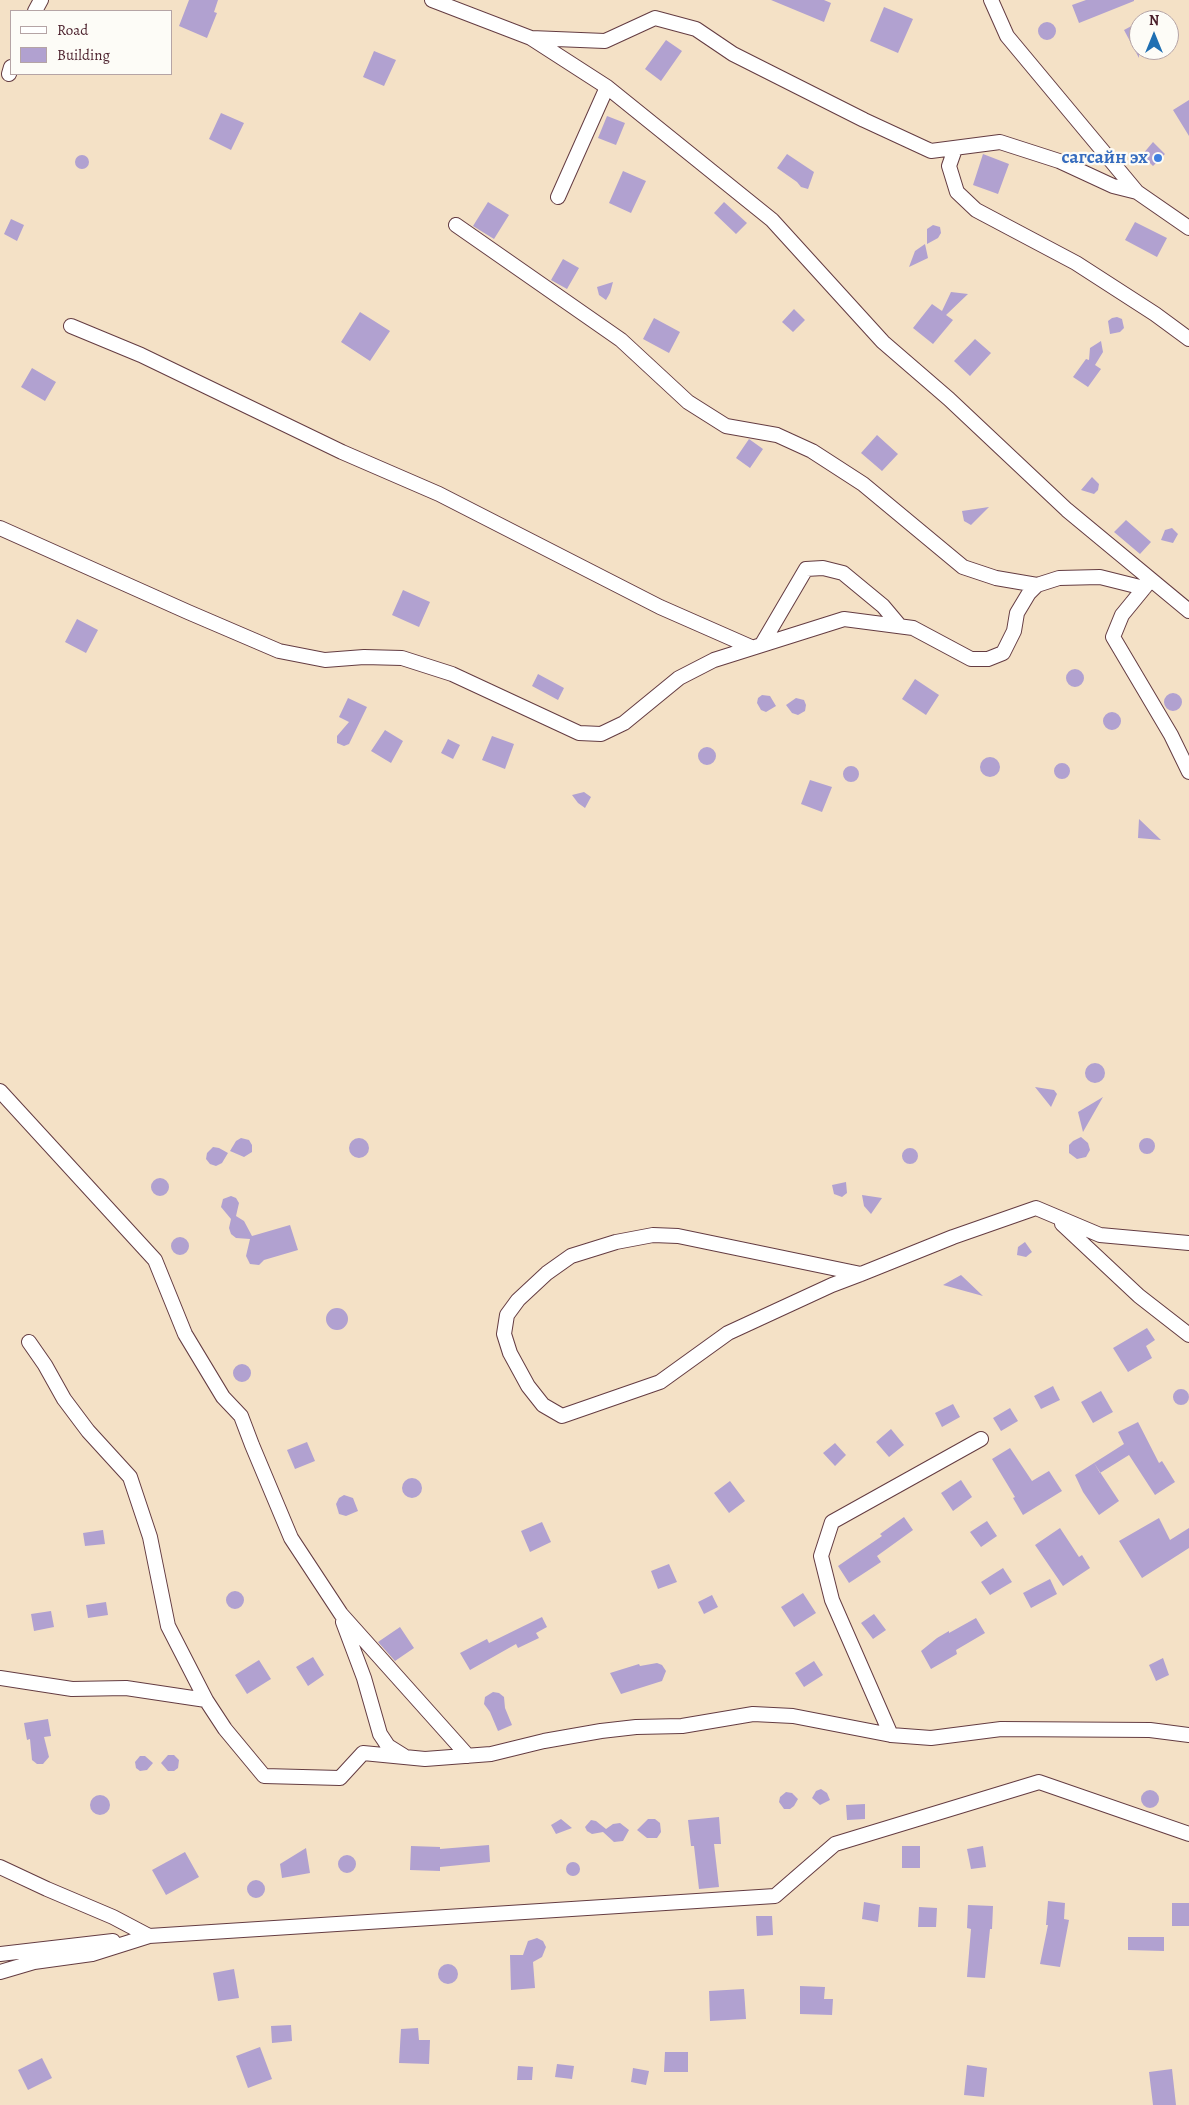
<!DOCTYPE html>
<meta charset="utf-8">
<style>
body{margin:0}
#map{position:relative;width:1189px;height:2105px;overflow:hidden;background:#f4e1c6;font-family:Alegreya,serif}
canvas{display:block}
.legend{position:absolute;left:10px;top:10px;width:162px;height:65px;box-sizing:border-box;background:#fdfcf7;border:1px solid #b5a4a5;margin:0;padding:6px 9px;list-style:none;font-size:15px;color:#4a1f2b}
.legend li{display:flex;align-items:center;gap:10px;height:25px}
.legend b{width:25px;border:1px solid #b5a4a5}
.north{position:absolute;left:1129px;top:10px;width:50px;height:50px;box-sizing:border-box;background:#fdfcf7;border:1px solid #b5a4a5;border-radius:50%;rotate:0deg;font-size:14px;font-weight:700;line-height:20px;text-align:center;color:#4a1f2b}
.north::after{content:'';display:block;margin:auto;width:18px;height:22px;background:#1f6fb2;clip-path:polygon(50% 0,100% 100%,50% 72%,0 100%)}
</style>
<div id="map">
<canvas width="1189" height="2105"></canvas>
<ul class="legend">
<li><b style="height:6px;background:#fff"></b>Road</li>
<li><b style="height:14px;background:#b1a1d0"></b>Building</li>
</ul>
<div class="north">N</div>
</div>
<script>
const ctx = document.querySelector('canvas').getContext('2d');
ctx.lineJoin = 'round';
function paint(path, color) {
  ctx.fillStyle = color;
  ctx.fill(path, 'evenodd');
}
function toPath(rows) {
  const path = new Path2D();
  for (const r of rows) {
    if (r.length === 3) {
      path.moveTo(r[0] + r[2], r[1]);
      path.arc(r[0], r[1], r[2], 0, 2 * Math.PI);
      continue;
    }
    path.moveTo(r[0], r[1]);
    for (let i = 2; i < r.length; i += 2) path.lineTo(r[i], r[i + 1]);
  }
  return path;
}
function trace(path, color, width, dash) {
  ctx.strokeStyle = color;
  ctx.lineWidth = width;
  ctx.lineCap = dash ? 'butt' : 'round';
  ctx.setLineDash(dash || []);
  ctx.stroke(path);
}
function write(font, color, halo, rows, align = 'center') {
  ctx.font = font + ' Alegreya,serif';
  ctx.lineWidth = 4.5;
  ctx.setLineDash([]);
  ctx.textBaseline = 'middle';
  ctx.strokeStyle = halo;
  ctx.fillStyle = color;
  for (const [text, x, y, turn = 0] of rows) {
    ctx.save();
    ctx.translate(x, y);
    ctx.rotate((+turn || 0) * Math.PI / 180);
    ctx.textAlign = isNaN(turn) ? turn : align;
    if (halo) ctx.strokeText(text, 0, 0);
    ctx.fillText(text, 0, 0);
    ctx.restore();
  }
}
const building = toPath([
 [189,0,218,0,214,12,217,13,207,38,179,26],
 [771,0,824,0,831,3,824,22],
 [1086,0,1134,0,1134,1,1079,23,1072,5],
 [884,7,913,19,898,53,870,41],
 [1139,22,1139,58,1124,30],
 [1047,31,9],
 [666,40,682,51,661,81,645,69],
 [374,51,396,60,384,86,363,77],
 [1189,100,1189,136,1173,110],
 [221,113,244,123,231,150,209,139],
 [607,116,625,123,616,145,598,138],
 [1153,142,1165,154,1153,166,1142,155],
 [787,154,814,172,808,189,801,187,797,182,777,168],
 [983,154,1009,164,998,194,973,185],
 [82,162,7],
 [623,171,646,181,631,213,609,203],
 [488,202,509,215,494,239,473,226],
 [724,202,747,223,736,234,714,213],
 [11,219,24,225,17,241,4,234],
 [1135,222,1167,238,1157,257,1125,240],
 [933,225,940,227,941,233,938,238,927,244,927,229],
 [925,244,928,258,909,267,915,251],
 [563,259,579,268,567,289,551,280],
 [613,282,610,293,606,300,599,295,597,287],
 [951,292,968,294,946,315,953,320,933,344,913,328,932,304,942,311],
 [794,309,805,320,793,332,782,322],
 [360,312,390,331,370,361,341,342],
 [1117,317,1122,319,1124,328,1120,332,1110,334,1108,321,1112,318],
 [654,318,680,332,669,353,643,339],
 [975,339,991,353,970,376,954,361],
 [1101,341,1103,352,1095,365,1101,369,1088,387,1073,377,1086,359,1089,360,1090,348],
 [32,368,56,382,45,401,21,387],
 [877,435,898,454,882,471,861,453],
 [749,439,763,449,750,468,736,458],
 [1092,477,1099,484,1098,490,1094,494,1081,490],
 [989,507,971,525,964,521,962,511],
 [1126,520,1151,542,1140,554,1114,532],
 [1172,528,1178,534,1173,543,1161,540,1165,530],
 [403,590,430,602,419,627,392,615],
 [77,619,98,630,86,653,65,642],
 [1075,678,9],
 [538,674,564,688,558,700,532,686],
 [915,679,939,695,926,715,902,699],
 [1173,702,9],
 [762,695,770,696,776,706,766,712,761,710,757,703,758,698],
 [348,698,367,707,349,744,344,746,337,743,337,736,349,722,339,717],
 [796,698,804,700,806,705,805,711,798,715,792,713,786,705],
 [1112,721,9],
 [385,730,403,741,391,763,371,751],
 [492,736,514,744,505,769,482,760],
 [448,739,460,745,453,759,441,753],
 [707,756,9],
 [990,767,10],
 [1062,771,8],
 [851,774,8],
 [810,780,832,787,822,812,801,804],
 [584,792,591,797,585,808,578,803,572,795],
 [1139,819,1161,840,1138,838],
 [1095,1073,10],
 [1035,1087,1054,1090,1057,1094,1051,1107],
 [1103,1097,1083,1132,1078,1112],
 [1081,1137,1088,1143,1090,1150,1086,1157,1077,1159,1069,1153,1069,1145,1073,1141],
 [359,1148,10],
 [1147,1146,8],
 [241,1138,249,1140,252,1145,252,1152,244,1157,230,1151,236,1141],
 [213,1147,219,1148,228,1153,222,1163,216,1166,210,1164,206,1159,207,1153],
 [910,1156,8],
 [160,1187,9],
 [846,1182,847,1193,842,1197,834,1194,832,1185],
 [862,1195,882,1198,871,1214,864,1206],
 [231,1196,236,1198,239,1203,236,1216,244,1221,252,1236,290,1225,298,1250,264,1260,259,1265,250,1264,246,1256,250,1239,236,1238,231,1234,229,1228,231,1219,221,1207,223,1199],
 [180,1246,9],
 [1025,1242,1032,1252,1026,1257,1017,1255,1018,1247],
 [961,1275,983,1296,943,1285],
 [337,1319,11],
 [1147,1328,1155,1340,1146,1346,1152,1358,1128,1372,1113,1348],
 [242,1373,9],
 [1053,1386,1060,1400,1041,1409,1034,1396],
 [1181,1397,8],
 [1101,1391,1113,1412,1093,1423,1081,1402],
 [953,1404,960,1417,942,1427,935,1413],
 [1010,1408,1018,1421,1001,1431,993,1418],
 [1138,1422,1159,1463,1162,1461,1175,1482,1155,1495,1129,1455,1100,1473,1094,1463,1124,1444,1118,1432],
 [891,1429,904,1445,889,1457,876,1442],
 [307,1442,315,1461,295,1469,287,1450],
 [835,1443,846,1455,835,1466,823,1453],
 [1010,1448,1032,1481,1049,1471,1062,1491,1023,1515,1013,1498,1015,1497,992,1459],
 [1094,1463,1119,1501,1099,1515,1083,1492,1075,1475],
 [412,1488,10],
 [961,1480,972,1497,953,1511,941,1493],
 [730,1481,745,1501,729,1513,714,1493],
 [344,1495,353,1498,358,1511,346,1516,339,1514,336,1504,339,1498],
 [904,1517,913,1530,877,1556,881,1562,849,1583,838,1566,882,1536,880,1534],
 [1159,1518,1170,1540,1189,1528,1189,1548,1142,1578,1119,1541],
 [987,1521,997,1536,981,1547,970,1532],
 [542,1522,551,1542,530,1552,521,1531],
 [1060,1528,1079,1557,1082,1555,1090,1568,1063,1586,1035,1545],
 [103,1530,105,1544,85,1546,83,1533],
 [669,1564,677,1582,658,1589,651,1571],
 [1003,1568,1012,1582,990,1595,981,1582],
 [1050,1579,1057,1594,1031,1608,1023,1593],
 [235,1600,9],
 [803,1593,816,1613,794,1627,781,1607],
 [712,1595,718,1607,704,1614,698,1602],
 [106,1602,108,1615,88,1618,86,1605],
 [51,1611,54,1627,34,1631,31,1614],
 [874,1614,886,1630,873,1639,861,1623],
 [542,1617,547,1627,536,1633,539,1638,518,1648,516,1644,470,1670,460,1653,487,1639,489,1643],
 [976,1618,985,1633,956,1650,957,1654,931,1669,921,1651,937,1638,949,1631,949,1633],
 [400,1627,414,1648,395,1661,378,1642],
 [313,1657,324,1675,308,1686,296,1667],
 [1163,1658,1169,1675,1156,1681,1149,1665],
 [259,1660,271,1679,247,1694,235,1675],
 [814,1661,823,1675,804,1687,795,1673],
 [657,1663,662,1665,666,1671,662,1681,621,1694,610,1673,639,1664,640,1666],
 [493,1692,499,1693,504,1697,505,1708,512,1725,498,1731,490,1712,484,1704,485,1697],
 [48,1719,51,1736,44,1737,49,1757,43,1764,37,1764,32,1760,30,1739,27,1740,24,1723],
 [168,1755,174,1755,179,1760,178,1768,174,1771,168,1771,161,1763],
 [140,1756,145,1756,153,1763,147,1770,140,1771,136,1768,135,1762],
 [821,1789,827,1793,830,1800,820,1805,812,1798,816,1791],
 [1150,1799,9],
 [786,1792,792,1793,798,1799,794,1806,790,1809,784,1809,779,1802,780,1797],
 [100,1805,10],
 [865,1804,865,1819,847,1820,846,1805],
 [719,1817,721,1844,714,1844,719,1887,699,1889,694,1846,691,1846,688,1820],
 [561,1819,572,1828,556,1834,551,1825],
 [648,1819,655,1819,660,1823,661,1832,657,1838,647,1838,637,1830],
 [591,1820,596,1821,606,1829,613,1824,620,1823,629,1830,623,1841,614,1842,603,1832,592,1834,587,1831,585,1827],
 [489,1845,490,1862,440,1867,440,1871,410,1870,411,1846,440,1847,440,1849],
 [902,1846,920,1846,920,1868,902,1868],
 [983,1846,986,1867,971,1869,967,1849],
 [306,1848,310,1873,282,1878,280,1864],
 [185,1852,199,1877,166,1895,152,1870],
 [347,1864,9],
 [573,1869,7],
 [256,1889,9],
 [1048,1901,1065,1903,1064,1919,1069,1920,1060,1967,1040,1964,1048,1925,1046,1925],
 [864,1902,880,1905,878,1922,862,1919],
 [1172,1903,1189,1903,1189,1926,1172,1926],
 [968,1905,993,1906,992,1929,990,1929,985,1978,967,1977,971,1929,967,1928],
 [919,1907,937,1908,936,1927,918,1927],
 [756,1916,772,1916,773,1935,757,1936],
 [1128,1937,1164,1937,1164,1951,1128,1950],
 [537,1938,543,1941,546,1947,542,1957,533,1962,535,1988,511,1990,510,1955,523,1955,528,1941],
 [448,1974,10],
 [234,1969,239,1998,218,2001,213,1973],
 [800,1986,825,1987,824,1999,833,1999,832,2015,800,2014],
 [744,1989,746,2019,710,2021,709,1991],
 [291,2025,292,2041,272,2043,271,2026],
 [418,2028,419,2040,430,2040,429,2064,399,2063,401,2029],
 [260,2047,272,2079,248,2088,236,2056],
 [665,2052,688,2052,688,2072,664,2072],
 [42,2058,52,2078,28,2090,18,2070],
 [557,2064,574,2066,572,2079,555,2077],
 [967,2065,987,2068,984,2097,964,2095],
 [518,2066,533,2067,532,2080,517,2080],
 [633,2068,649,2071,646,2085,631,2082],
 [1172,2069,1176,2105,1153,2105,1149,2072]
]);
const street = toPath([
 [432,0,531,38,605,41,655,18,696,29,733,54,864,120,931,151,1000,142,1059,161,1113,186,1137,192,1189,228],
 [991,0,1007,36,1137,192],
 [35,11,41,0],
 [531,38,607,87,772,220,883,342,949,399,1067,510,1189,611],
 [9,74,11,67],
 [955,149,949,166,957,192,976,210,1076,263,1155,314,1189,339],
 [558,197,607,87],
 [456,225,621,340,688,402,726,426,777,435,812,451,863,484,963,567,996,578,1037,585],
 [71,326,141,355,342,452,439,494,660,607,751,647],
 [0,528,188,612,279,651,325,660,364,657,402,658,452,674,579,733,601,734,624,723,679,678,714,660,844,619,913,628,971,659,988,659,1003,653,1014,631,1017,613,1029,593,1037,585,1059,578,1100,577,1144,588],
 [1149,582,1122,615,1113,637,1171,735,1189,772],
 [762,644,806,569,823,568,843,573,883,606,899,625],
 [0,1091,155,1260,185,1334,223,1397,241,1416,252,1445,291,1538,341,1614,468,1756],
 [1062,1224,1139,1296,1189,1335],
 [861,1274,678,1236,653,1235,616,1242,571,1256,547,1273,518,1300,507,1315,504,1334,510,1353,528,1386,543,1405,562,1416,660,1382,728,1333,832,1285,861,1274,953,1237,1036,1208,1100,1235,1189,1243],
 [29,1342,45,1365,64,1399,88,1431,130,1477,150,1537,168,1626,206,1700],
 [343,1622,364,1678,380,1734,388,1746,404,1756],
 [0,1678,72,1689,126,1688,206,1700,225,1729,264,1776,340,1778,363,1753,425,1759,491,1754,544,1741,601,1731,636,1727,682,1726,753,1714,793,1716,891,1735,931,1738,1001,1729,1150,1730,1189,1735],
 [891,1735,832,1600,821,1556,832,1522,981,1439],
 [0,1867,47,1889,113,1917,149,1936],
 [0,1954,113,1941],
 [0,1972,34,1962,92,1954,149,1936,775,1896,835,1844,1039,1782,1189,1834]
]);
const markers = [
 [1158,158,5,"#3f7fe0"]
];
const shopNames = [
 ["сагсайн эх",1148,158]
];
paint(building, '#b1a1d0');
trace(street, '#643c42', 16);
trace(street, '#fff', 14);
for (const [x, y, r, color] of markers) {
  const dot = new Path2D();
  dot.arc(x, y, r, 0, 2 * Math.PI);
  ctx.fillStyle = color;
  ctx.fill(dot);
  trace(dot, '#fdfcf7', 2);
}
write('bold 19px', '#366cbe', '#fdfcf7', shopNames, 'right');
</script>
